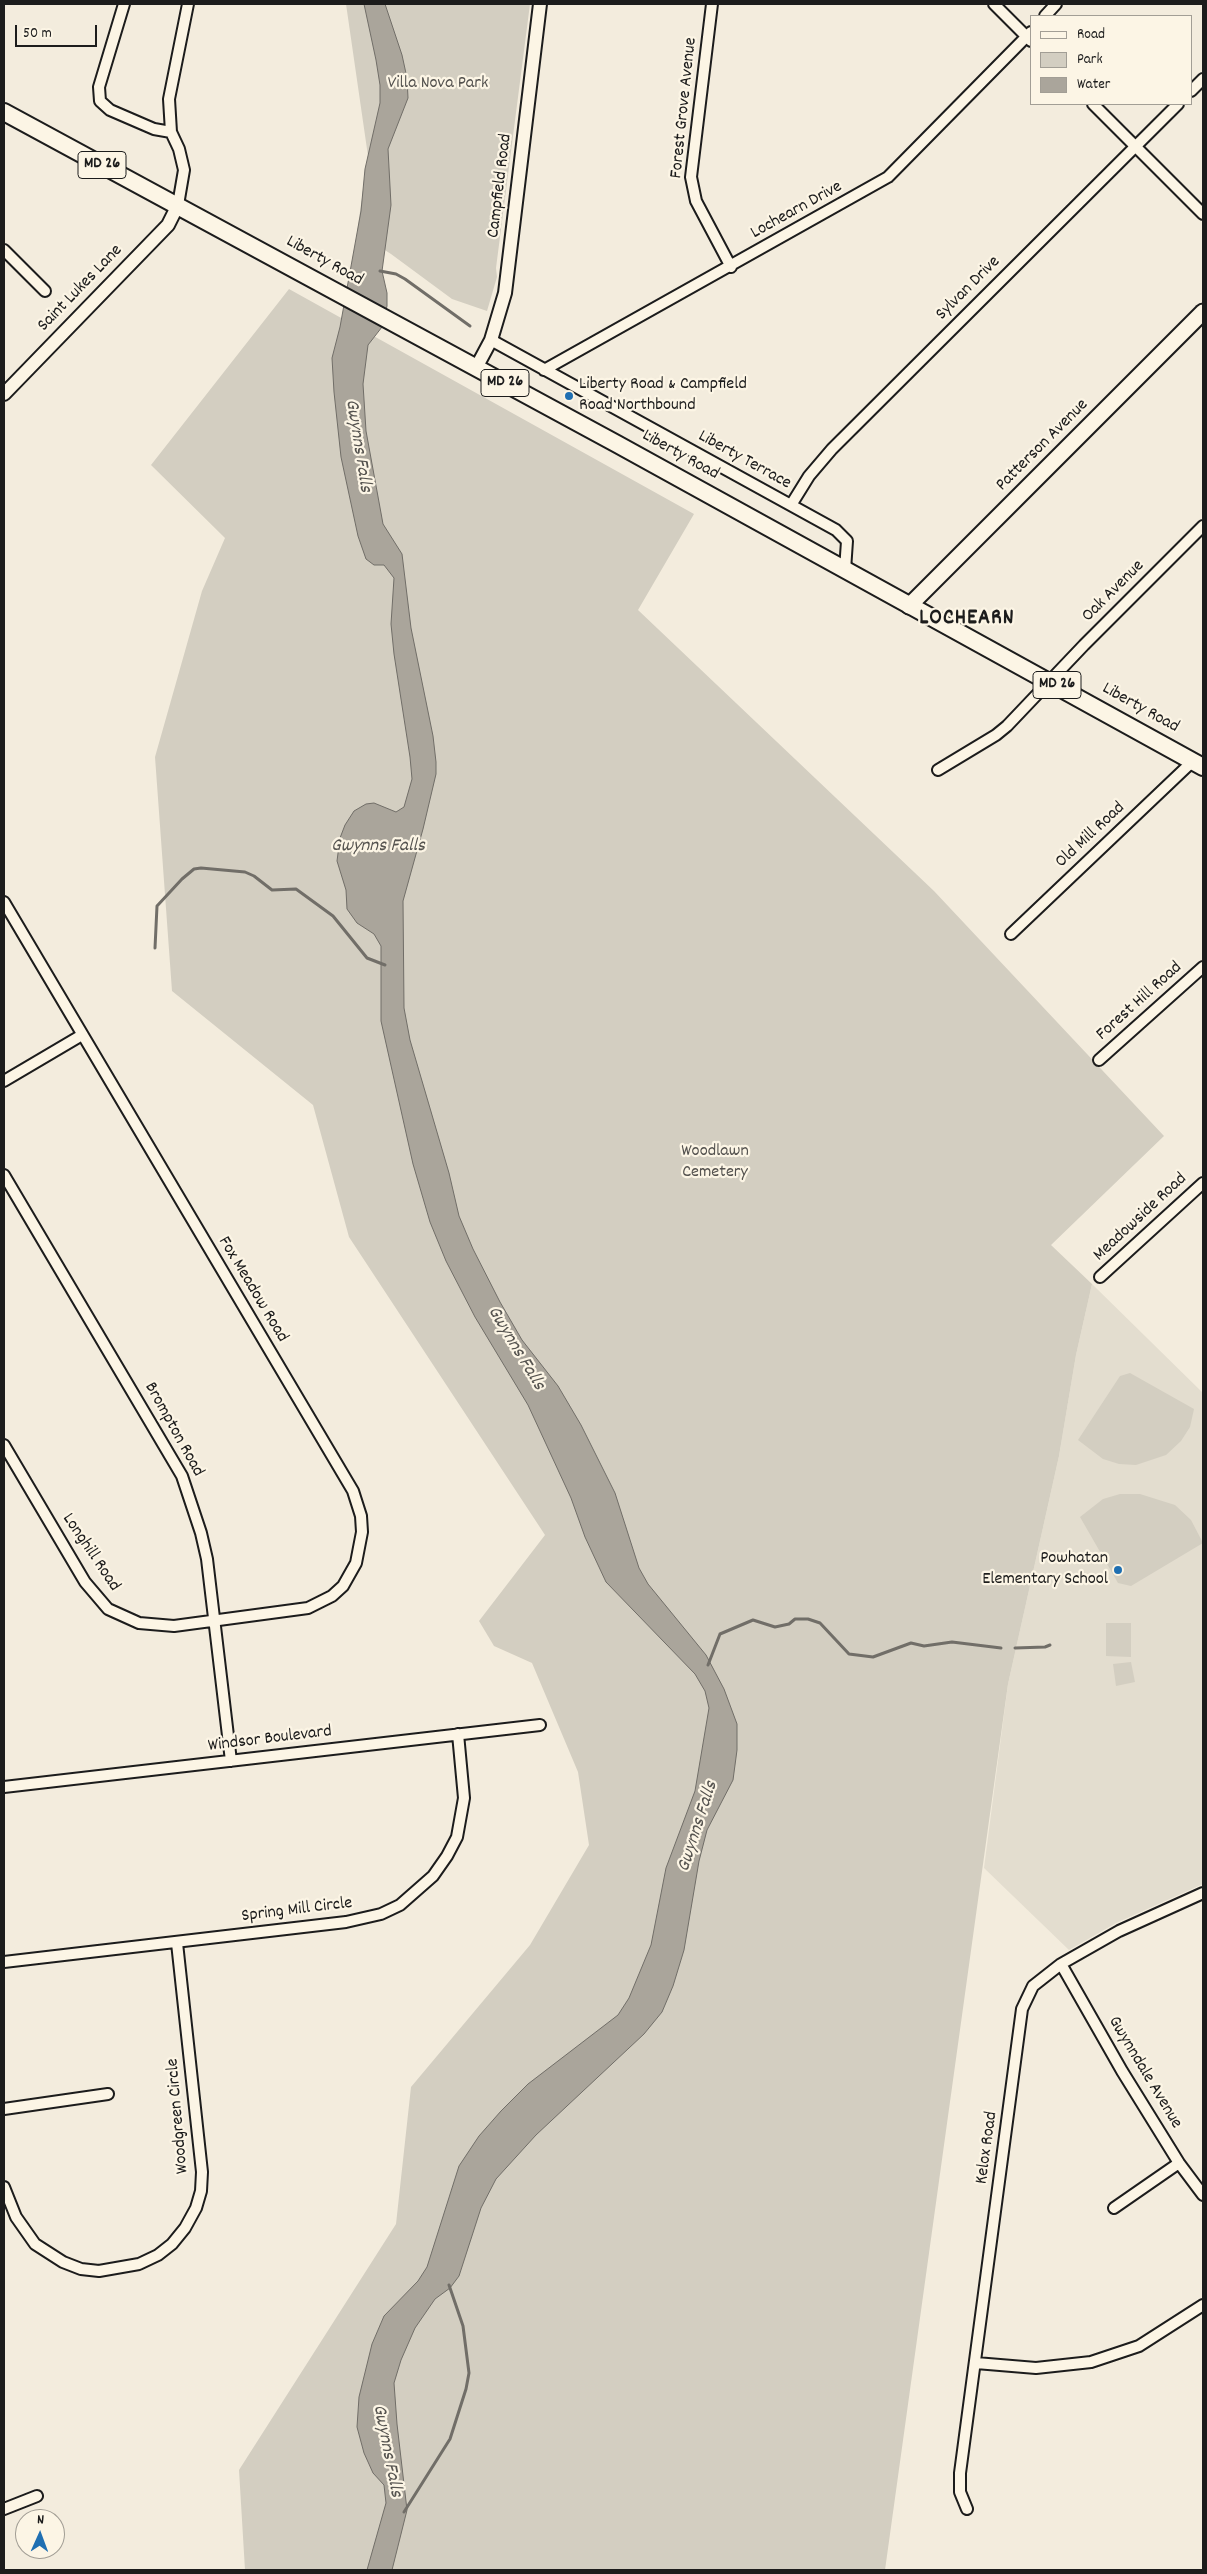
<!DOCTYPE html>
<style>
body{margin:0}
#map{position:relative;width:1207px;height:2574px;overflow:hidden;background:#f3ecdd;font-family:Dekko,sans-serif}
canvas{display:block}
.frame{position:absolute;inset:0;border:5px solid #1c1c1c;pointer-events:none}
.legend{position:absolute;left:1030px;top:15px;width:162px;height:90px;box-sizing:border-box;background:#fcf5e5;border:1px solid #a29e95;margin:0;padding:6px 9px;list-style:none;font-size:15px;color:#1c1c1c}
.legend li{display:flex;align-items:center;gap:10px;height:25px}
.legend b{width:25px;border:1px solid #a29e95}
.north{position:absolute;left:15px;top:2509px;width:50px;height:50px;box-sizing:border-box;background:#fcf5e5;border:1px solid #a29e95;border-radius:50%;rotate:2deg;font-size:14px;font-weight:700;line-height:20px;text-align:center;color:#1c1c1c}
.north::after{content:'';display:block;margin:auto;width:18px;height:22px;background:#1f6fb2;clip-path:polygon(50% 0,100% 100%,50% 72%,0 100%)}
.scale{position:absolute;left:15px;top:25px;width:82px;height:22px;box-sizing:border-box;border:2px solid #1c1c1c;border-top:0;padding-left:6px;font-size:15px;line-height:18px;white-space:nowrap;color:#1c1c1c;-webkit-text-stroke:4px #fcf5e5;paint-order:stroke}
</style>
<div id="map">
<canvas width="1207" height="2574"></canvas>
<div class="frame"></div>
<ul class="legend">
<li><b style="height:6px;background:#fcf5e5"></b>Road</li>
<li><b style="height:14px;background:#d3cec1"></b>Park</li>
<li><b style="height:14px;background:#aaa59b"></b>Water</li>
</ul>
<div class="north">N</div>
<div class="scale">50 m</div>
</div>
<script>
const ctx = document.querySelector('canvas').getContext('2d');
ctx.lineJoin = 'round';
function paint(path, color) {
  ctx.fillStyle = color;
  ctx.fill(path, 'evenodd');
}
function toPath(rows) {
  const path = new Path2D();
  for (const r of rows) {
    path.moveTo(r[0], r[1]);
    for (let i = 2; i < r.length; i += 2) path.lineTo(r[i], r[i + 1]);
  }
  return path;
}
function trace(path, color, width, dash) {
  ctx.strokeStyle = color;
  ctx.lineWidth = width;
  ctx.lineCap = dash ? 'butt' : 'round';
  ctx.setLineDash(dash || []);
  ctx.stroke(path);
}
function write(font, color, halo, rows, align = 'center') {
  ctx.font = font + ' Dekko,sans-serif';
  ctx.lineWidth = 4.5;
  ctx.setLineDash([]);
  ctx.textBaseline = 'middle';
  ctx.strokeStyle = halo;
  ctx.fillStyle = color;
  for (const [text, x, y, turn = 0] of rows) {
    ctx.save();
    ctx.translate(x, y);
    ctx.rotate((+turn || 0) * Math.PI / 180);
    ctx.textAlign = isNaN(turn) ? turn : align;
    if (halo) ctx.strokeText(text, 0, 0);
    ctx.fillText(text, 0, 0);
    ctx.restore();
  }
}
const built = toPath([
 [1092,1284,1203,1393,1203,1884,1116,1923,1069,1950,984,1868,1008,1684,1059,1456,1076,1355]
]);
const green = toPath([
 [346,4,530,4,496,268,497,277,487,311,452,299,391,254,357,232,368,156],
 [289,289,694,514,638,610,934,891,1164,1136,1051,1245,1092,1284,1076,1355,1059,1456,1008,1684,885,2570,245,2570,239,2470,396,2224,411,2087,530,1945,589,1845,578,1772,532,1663,494,1646,479,1621,545,1535,349,1237,313,1105,172,991,155,757,202,591,225,538,151,465],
 [1130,1373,1194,1409,1190,1427,1181,1441,1166,1455,1136,1465,1119,1464,1103,1459,1078,1440,1120,1376],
 [1120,1494,1140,1494,1175,1505,1191,1520,1203,1543,1131,1586,1118,1583,1080,1517,1103,1499],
 [1106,1623,1131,1623,1131,1657,1106,1656],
 [1131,1662,1135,1682,1116,1686,1113,1664]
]);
const water = toPath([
 [364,4,385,4,402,55,407,78,408,98,388,149,391,205,382,271,387,293,387,306,382,327,368,345,363,384,366,431,383,524,402,554,411,628,433,736,436,762,436,774,423,829,403,901,404,1008,410,1040,449,1173,459,1216,473,1249,500,1302,522,1340,558,1386,581,1425,615,1493,639,1568,648,1584,706,1655,724,1689,737,1724,737,1750,733,1780,707,1830,699,1861,684,1950,673,1986,662,2012,644,2034,536,2135,496,2179,481,2208,459,2276,450,2288,435,2299,415,2328,401,2360,394,2383,397,2424,407,2510,392,2570,367,2570,386,2503,384,2485,373,2473,364,2453,357,2427,359,2397,372,2344,384,2316,418,2281,427,2267,459,2166,479,2136,501,2111,528,2084,618,2015,629,1998,651,1945,666,1868,695,1791,709,1708,705,1691,695,1674,606,1582,585,1537,571,1498,528,1405,475,1317,446,1261,430,1222,413,1164,381,1021,381,946,374,934,357,923,347,909,346,890,337,861,340,838,345,825,354,811,366,804,374,803,396,812,404,807,412,779,410,757,394,654,391,624,394,578,384,565,374,565,366,559,358,536,341,457,334,392,332,358,340,327,361,211,365,169,380,103,380,85,376,60,364,4]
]);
const stream = toPath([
 [380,271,396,274,405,279,470,326],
 [155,948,157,906,182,879,194,869,201,868,245,872,254,876,272,890,296,889,333,916,367,958,385,965],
 [1015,1648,1045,1647,1050,1645],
 [708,1665,720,1634,753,1620,775,1627,789,1624,795,1619,808,1619,820,1623,849,1654,873,1657,911,1643,924,1646,952,1642,1001,1648],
 [404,2512,450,2439,466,2389,469,2373,463,2326,449,2285]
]);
const minor = toPath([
 [124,4,99,87,100,101,110,110,154,129,171,132],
 [712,4,691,177,696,201,731,267],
 [994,4,1031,41],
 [1045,16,1056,4],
 [1191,91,1203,79],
 [1093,104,1203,214],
 [178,205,184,170,179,149,171,132,169,99,188,4],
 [4,250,45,291],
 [491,340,836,530,847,541,845,570],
 [544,370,888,177,1031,32],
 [791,505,809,476,832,449,1178,104],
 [938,770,996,735,1007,726,1084,645,1203,526],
 [4,902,353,1491,361,1516,362,1532,356,1563,343,1586,332,1596,308,1608,174,1626,139,1623,108,1609,85,1582,4,1445],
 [1011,934,1193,761],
 [1099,1060,1203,967],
 [4,1081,82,1035],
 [4,1175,182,1476,201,1533,207,1559,231,1761],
 [1100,1277,1203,1183],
 [4,1787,540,1725],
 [4,1962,346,1922,381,1914,400,1905,433,1876,447,1856,457,1837,464,1798,458,1734],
 [1061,1964,1122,2071,1179,2163,1203,2195],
 [4,2109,108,2094],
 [4,2187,16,2217,35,2244,63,2262,81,2269,99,2271,139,2264,158,2255,172,2244,185,2228,196,2208,201,2191,202,2172,177,1943],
 [1114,2208,1179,2163],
 [976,2363,1036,2368,1091,2362,1139,2346,1203,2305],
 [4,2509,37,2496],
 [967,2509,960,2492,960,2473,1022,2009,1033,1986,1061,1964,1119,1931,1203,1893]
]);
const tertiary = toPath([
 [476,368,491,340,505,293,540,4],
 [4,394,168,225,178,205]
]);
const secondary = toPath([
 [909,606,1203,312]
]);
const primary = toPath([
 [4,112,617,444,1203,767]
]);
const markers = [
 [569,396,5,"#1f6fb2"],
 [1118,1570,5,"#1f6fb2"]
];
const shields = [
 [102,165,48],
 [505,383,48],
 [1057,685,48]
];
const shieldNames = [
 ["MD 26",102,165],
 ["MD 26",505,383],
 ["MD 26",1057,685]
];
const parkNames = [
 ["Villa Nova Park",438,85],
 ["Woodlawn",715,1153],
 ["Cemetery",715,1174]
];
const streetNames = [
 ["Forest Grove Avenue",685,108,-84],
 ["Campfield Road",501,186,-83],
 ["Lochearn Drive",797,211,-29],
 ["Liberty Road",324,262,29],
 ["Saint Lukes Lane",81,289,-46],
 ["Sylvan Drive",969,289,-45],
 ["Patterson Avenue",1043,446,-45],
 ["Liberty Road",680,456,29],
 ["Liberty Terrace",744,461,29],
 ["Oak Avenue",1114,592,-45],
 ["Liberty Road",1140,709,29],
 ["Old Mill Road",1091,836,-43],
 ["Forest Hill Road",1140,1002,-42],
 ["Meadowside Road",1141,1218,-43],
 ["Fox Meadow Road",252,1290,59],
 ["Brompton Road",173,1430,61],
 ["Longhill Road",90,1553,56],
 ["Windsor Boulevard",270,1740,-7],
 ["Spring Mill Circle",297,1911,-7],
 ["Gwynndale Avenue",1144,2073,59],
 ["Woodgreen Circle",179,2116,-95],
 ["Kelox Road",988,2148,-82]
];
const poiNames = [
 ["Liberty Road & Campfield",579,386],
 ["Road Northbound",579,407],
 ["Powhatan",1108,1560,"right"],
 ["Elementary School",1108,1581,"right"]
];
const waterNames = [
 ["Gwynns Falls",357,446,81],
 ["Gwynns Falls",378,847],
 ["Gwynns Falls",515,1349,59],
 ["Gwynns Falls",699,1827,-72],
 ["Gwynns Falls",386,2451,79]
];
const districtNames = [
 ["LOCHEARN",967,620]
];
paint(built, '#e3ddcf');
paint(green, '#d3cec1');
paint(water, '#aaa59b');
trace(water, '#716e68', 1);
trace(stream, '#716e68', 3);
trace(minor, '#1c1c1c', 14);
trace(tertiary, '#1c1c1c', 16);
trace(secondary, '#1c1c1c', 19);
trace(primary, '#1c1c1c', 20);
trace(minor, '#fcf5e5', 10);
trace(tertiary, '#fcf5e5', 12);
trace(secondary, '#fcf5e5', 15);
trace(primary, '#fcf5e5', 16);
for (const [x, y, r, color] of markers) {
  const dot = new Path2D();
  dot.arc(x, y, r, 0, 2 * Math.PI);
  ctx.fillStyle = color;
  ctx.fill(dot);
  trace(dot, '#fcf5e5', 2);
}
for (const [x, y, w] of shields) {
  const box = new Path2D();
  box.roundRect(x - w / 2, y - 13.5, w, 27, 4);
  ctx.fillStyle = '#fcf5e5';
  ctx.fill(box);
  trace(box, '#1c1c1c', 1);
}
write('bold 16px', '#1c1c1c', null, shieldNames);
write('18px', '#53514e', '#fcf5e5', parkNames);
write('18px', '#1c1c1c', '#fcf5e5', streetNames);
write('18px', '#1c1c1c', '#fcf5e5', poiNames, 'left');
write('italic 19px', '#55534f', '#fcf5e5', waterNames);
ctx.letterSpacing = '1px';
write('bold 22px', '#1c1c1c', '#fcf5e5', districtNames);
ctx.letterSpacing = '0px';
</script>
